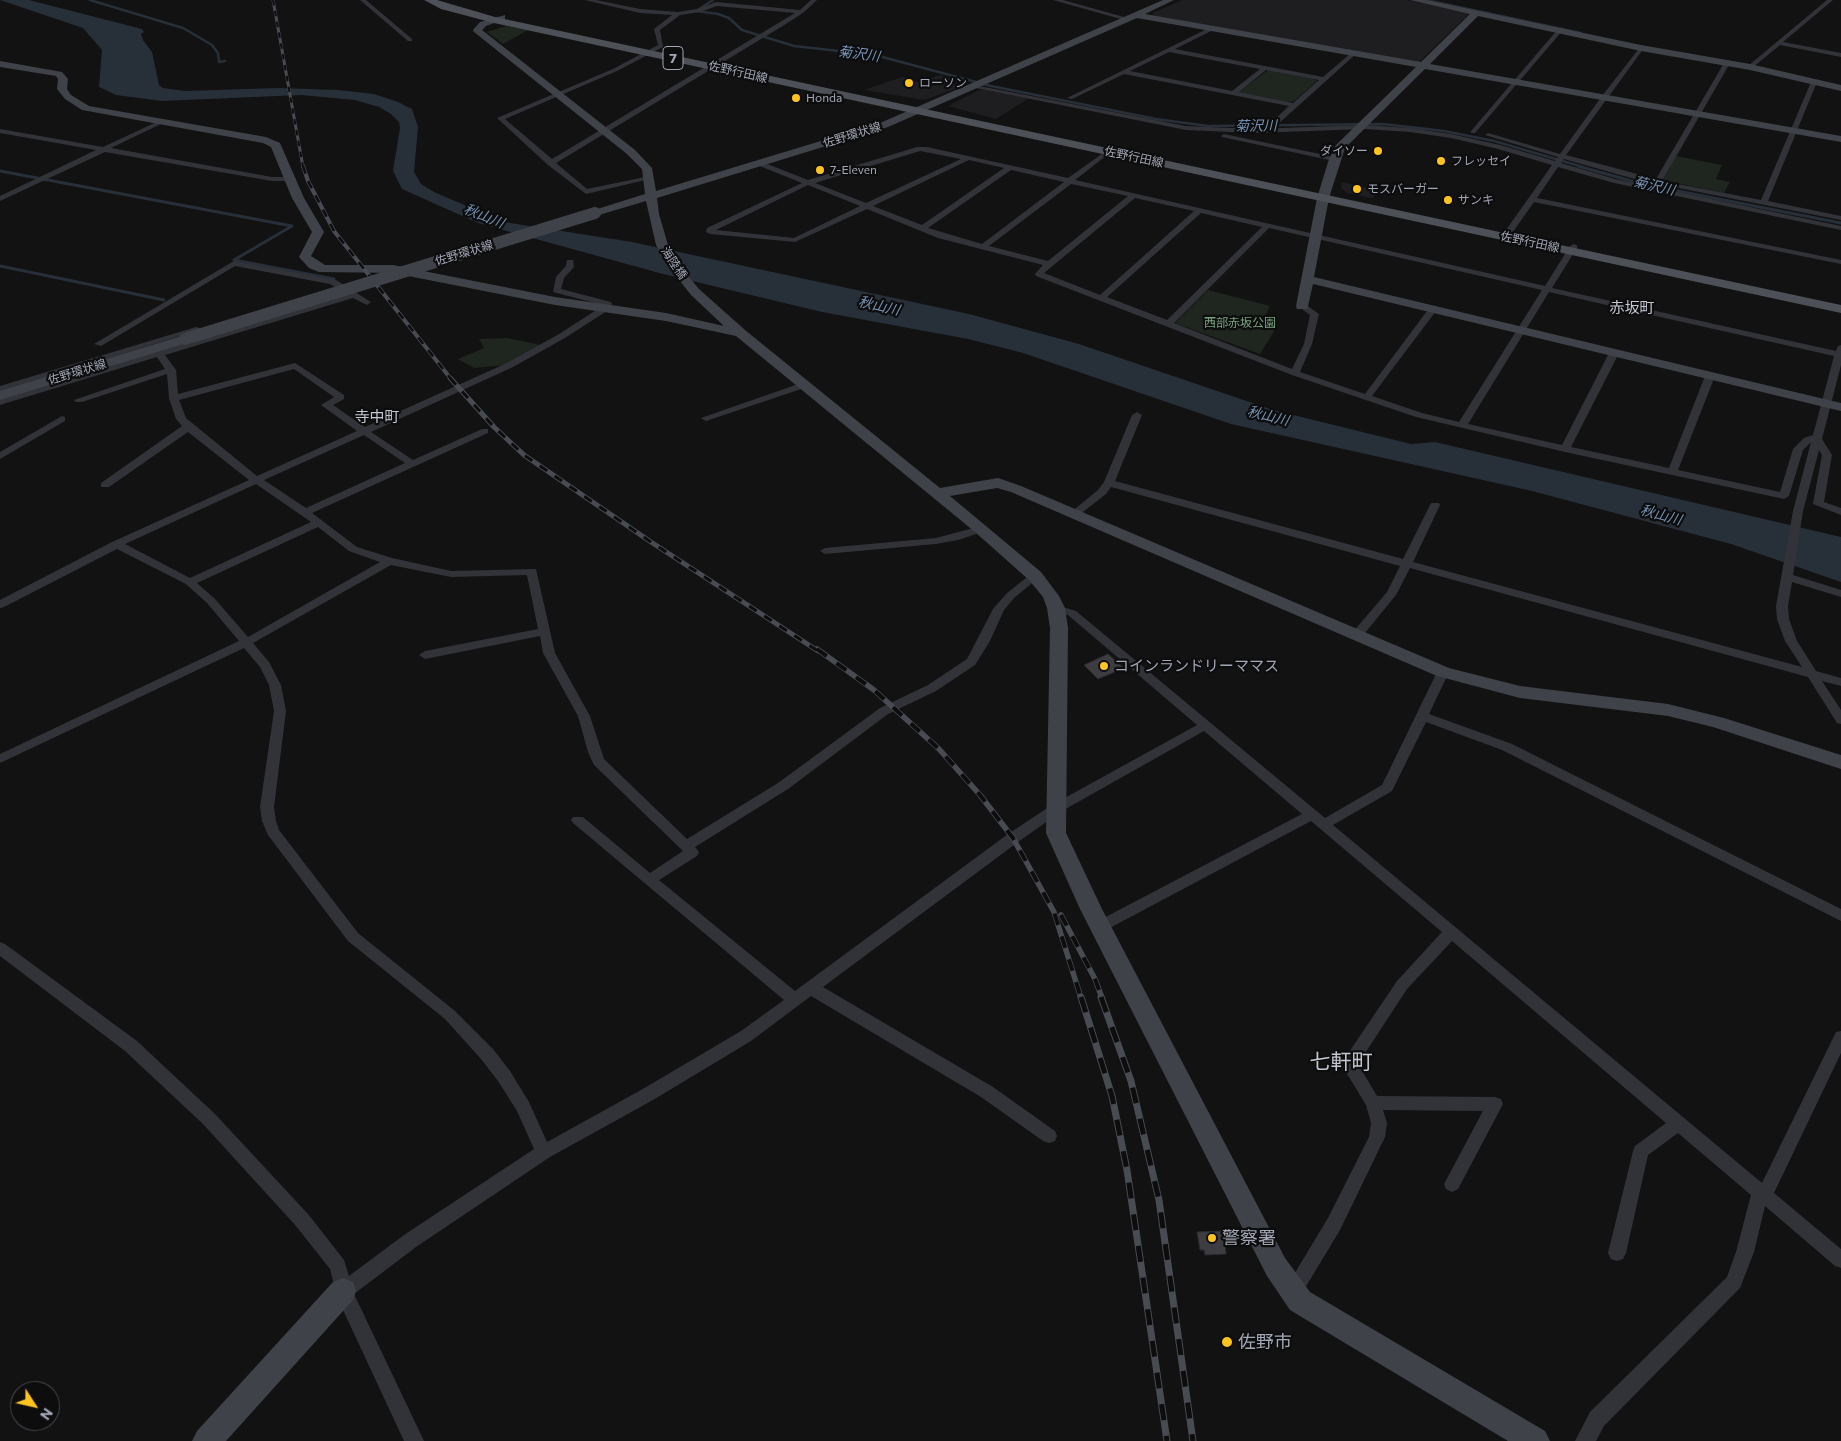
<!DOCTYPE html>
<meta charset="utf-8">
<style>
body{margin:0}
#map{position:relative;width:1841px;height:1441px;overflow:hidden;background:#121213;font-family:Commissioner,sans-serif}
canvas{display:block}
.north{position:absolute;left:10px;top:1381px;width:50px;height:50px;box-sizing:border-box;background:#0d0d0e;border:1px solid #494a51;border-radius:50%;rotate:125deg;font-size:14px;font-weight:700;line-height:20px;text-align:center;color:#a2a6b5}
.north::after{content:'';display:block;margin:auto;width:18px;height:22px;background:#ffc41f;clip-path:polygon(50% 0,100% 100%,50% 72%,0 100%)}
</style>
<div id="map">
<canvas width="1841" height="1441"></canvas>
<div class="north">N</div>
</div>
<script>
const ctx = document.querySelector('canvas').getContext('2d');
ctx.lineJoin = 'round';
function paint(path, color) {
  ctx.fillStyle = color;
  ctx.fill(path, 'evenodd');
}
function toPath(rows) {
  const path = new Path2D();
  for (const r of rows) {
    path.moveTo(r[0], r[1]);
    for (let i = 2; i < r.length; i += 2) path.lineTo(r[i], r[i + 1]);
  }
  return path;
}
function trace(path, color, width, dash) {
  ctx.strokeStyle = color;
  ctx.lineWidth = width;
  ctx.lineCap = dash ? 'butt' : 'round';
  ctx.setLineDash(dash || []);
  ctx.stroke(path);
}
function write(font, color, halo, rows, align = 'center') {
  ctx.font = font + ' Commissioner,"Noto Sans JP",sans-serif';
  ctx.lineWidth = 4.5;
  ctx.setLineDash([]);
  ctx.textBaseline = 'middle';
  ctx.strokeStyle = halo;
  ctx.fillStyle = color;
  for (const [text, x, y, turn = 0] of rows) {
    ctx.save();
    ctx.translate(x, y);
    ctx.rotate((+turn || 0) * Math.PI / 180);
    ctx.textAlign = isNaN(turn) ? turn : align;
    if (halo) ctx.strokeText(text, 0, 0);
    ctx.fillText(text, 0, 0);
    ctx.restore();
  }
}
const built = toPath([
 [1182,0,1406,0,1470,13,1419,62,1413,62,1155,16,1153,13],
 [940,75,954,79,953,83,964,86,924,100,864,90,903,77,918,82],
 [979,90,985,90,1029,98,996,119,948,106],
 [1342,182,1380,191,1372,198,1347,193,1341,188]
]);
const green = toPath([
 [506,26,528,30,503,44,487,32],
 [1268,70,1314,79,1317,81,1294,101,1288,102,1239,92],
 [1676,156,1722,165,1716,179,1730,182,1724,193,1663,180],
 [1208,290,1270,306,1264,319,1278,325,1260,354,1175,323],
 [507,338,541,345,506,365,474,368,458,359,484,348,479,339]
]);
const water = toPath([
 [0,0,29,0,142,29,144,32,141,34,143,40,152,52,159,85,163,88,185,91,278,88,338,90,374,94,398,102,412,109,418,127,414,172,421,184,434,192,504,222,632,242,969,314,1079,344,1273,410,1411,444,1435,442,1841,537,1841,582,1731,544,1532,491,1231,424,1023,353,968,339,822,312,663,274,478,223,402,189,393,171,400,128,399,122,391,114,379,107,355,100,301,95,162,101,116,95,99,87,102,50,83,28]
]);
const streamFar1 = toPath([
 [90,0,183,28,212,45,218,53,219,62,225,61],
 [713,0,696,11,718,14,729,18,742,30,794,46,875,55,991,86,1156,119,1208,126,1383,124,1444,131,1494,141,1583,167],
 [1426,0,1581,33]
]);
const stream = toPath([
 [1578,166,1642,184,1841,223],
 [0,171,292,226,234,260,334,279],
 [0,266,164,300]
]);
const building = toPath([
 [1108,654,1124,668,1098,679,1084,665,1108,654],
 [1224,1231,1226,1254,1205,1255,1204,1250,1200,1250,1197,1232,1224,1231]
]);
const street = toPath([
 [360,0,366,0,412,39,412,41,408,41,360,0],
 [585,0,596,0,640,9,678,12,697,9,716,2,800,10,811,0,817,0,803,13,781,27,556,163,587,189,650,176,654,178,586,194,548,165,497,118,613,69,658,45,654,29,672,15,640,13,585,0],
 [717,6,795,13,552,159,505,119,617,71,663,47,660,30,680,15,700,12,717,6],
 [1053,0,1063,0,1131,19,1128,21,1053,0],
 [1827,0,1833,0,1783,42,1841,53,1841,57,1780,45,1752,68,1748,68,1748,66,1827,0],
 [1211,27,1213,30,1175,49,1323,77,1351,53,1356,54,1277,125,1274,123,1274,120,1289,106,1124,74,1072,99,1067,98,1211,27],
 [1169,52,1260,69,1232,91,1130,71,1169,52],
 [1266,70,1319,80,1293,103,1239,92,1266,70],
 [1558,29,1563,30,1475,133,1471,133,1471,131,1558,29],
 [1641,46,1644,48,1566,155,1656,179,1724,63,1727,61,1730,63,1662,181,1761,200,1811,82,1814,80,1817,82,1768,201,1841,216,1841,220,1638,180,1564,159,1561,163,1615,179,1841,226,1841,230,1614,183,1558,167,1537,198,1841,260,1841,264,1534,202,1508,239,1502,239,1501,237,1552,165,1498,149,1451,138,1410,132,1365,129,1254,133,1186,130,971,87,974,85,1186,126,1254,129,1365,125,1410,128,1451,134,1500,145,1555,161,1558,157,1485,135,1488,133,1560,154,1602,96,1641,46],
 [161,120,163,121,163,123,111,148,272,177,290,177,294,179,290,181,272,181,105,152,0,201,0,196,96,150,0,133,0,129,103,147,161,120],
 [1224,134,1334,157,1338,159,1334,161,1222,137,1221,136,1224,134],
 [1113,146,1117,148,1115,149,1075,180,1545,286,1570,246,1574,244,1578,246,1552,288,1836,351,1838,346,1841,345,1841,365,1822,439,1832,455,1824,502,1841,508,1841,515,1813,504,1822,455,1819,450,1803,511,1793,575,1841,590,1841,597,1792,582,1788,606,1789,619,1797,641,1816,671,1841,678,1841,686,1822,681,1841,710,1841,724,1837,723,1808,677,1410,568,1396,595,1361,638,1353,638,1351,635,1353,632,1387,592,1400,566,1111,487,1106,494,1079,515,1071,515,1070,513,1098,490,1104,482,1132,415,1137,412,1142,415,1115,481,1403,559,1431,503,1439,503,1440,505,1413,562,1802,667,1785,641,1777,619,1776,606,1793,511,1811,442,1803,450,1789,496,1784,499,1565,452,1416,417,1292,375,1036,276,1035,274,1043,265,938,238,867,209,795,242,710,234,706,232,707,228,802,183,757,165,756,163,760,161,808,180,917,147,927,147,1068,178,1113,146],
 [920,151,961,159,866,203,815,183,920,151],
 [969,160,1004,168,922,225,873,206,969,160],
 [1011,170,1064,182,982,244,928,228,1011,170],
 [1071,184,1128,196,1048,261,989,246,1071,184],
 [808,185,860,206,794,238,716,230,808,185],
 [1135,198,1194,211,1100,295,1044,273,1135,198],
 [1201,213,1262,227,1167,320,1107,297,1201,213],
 [1269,228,1542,290,1459,422,1422,413,1372,396,1436,311,1436,307,1430,307,1365,394,1300,372,1312,344,1319,314,1305,304,1298,306,1310,315,1304,344,1292,369,1174,323,1269,228],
 [1549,292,1834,356,1813,435,1804,438,1793,449,1780,492,1678,470,1715,376,1710,373,1705,376,1669,468,1571,447,1619,353,1614,350,1609,353,1562,445,1468,424,1549,292],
 [567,260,573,260,574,267,564,278,561,289,611,302,612,304,607,311,565,338,513,367,371,432,413,460,482,429,488,429,488,433,312,513,357,547,392,558,451,571,536,569,555,653,590,716,604,759,687,839,778,783,880,708,928,685,967,659,993,609,1007,593,1031,574,1039,574,1041,576,1015,597,1004,610,990,641,975,665,936,691,888,714,788,789,695,847,699,852,697,856,659,880,795,991,1008,834,1052,805,1197,725,1068,615,1052,610,1050,608,1052,606,1056,605,1076,611,1325,818,1382,785,1437,672,1443,668,1449,672,1429,714,1512,744,1841,909,1841,921,1502,750,1426,722,1392,791,1333,825,1762,1183,1836,1032,1841,1031,1841,1053,1774,1193,1841,1249,1841,1268,1835,1266,1765,1206,1754,1252,1740,1288,1604,1426,1596,1441,1575,1441,1590,1412,1727,1277,1736,1252,1751,1195,1678,1133,1648,1155,1626,1253,1623,1259,1617,1261,1611,1259,1608,1253,1633,1151,1635,1146,1666,1123,1452,941,1407,989,1358,1064,1377,1096,1495,1097,1501,1099,1503,1104,1458,1189,1452,1192,1446,1189,1444,1184,1483,1111,1383,1110,1387,1123,1385,1137,1340,1230,1299,1298,1293,1301,1287,1298,1284,1292,1287,1286,1328,1218,1369,1137,1371,1123,1366,1105,1341,1064,1397,981,1442,932,1311,821,1106,930,1101,932,1096,930,1094,926,1096,922,1302,814,1204,731,1062,811,1018,842,823,987,993,1087,1055,1131,1057,1136,1055,1141,1049,1143,1043,1141,981,1097,811,996,751,1041,653,1100,550,1157,416,1247,354,1294,424,1441,404,1441,337,1297,330,1269,296,1226,203,1124,125,1051,0,956,0,942,5,944,137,1041,215,1114,308,1214,344,1260,349,1276,404,1235,534,1149,517,1111,498,1081,481,1059,445,1019,348,941,268,835,262,821,260,807,274,711,269,685,260,667,244,648,0,763,0,754,239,641,207,603,186,584,117,549,4,607,0,608,0,600,112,542,249,480,188,432,109,487,101,487,101,483,182,426,176,419,169,398,167,374,82,402,76,402,74,400,165,369,157,357,0,405,0,399,347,294,330,284,235,266,101,346,94,344,234,261,336,280,371,302,367,305,353,298,165,355,176,370,178,394,295,363,344,395,344,399,333,405,365,427,507,363,559,334,601,307,603,305,553,292,556,277,566,266,567,260],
 [294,369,334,397,321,405,357,431,257,476,186,418,179,400,294,369],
 [364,435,405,463,306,508,264,480,364,435],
 [256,484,311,522,190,578,125,544,256,484],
 [318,527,349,551,380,562,248,637,215,599,197,583,318,527],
 [391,565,451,577,527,575,538,629,425,651,419,655,425,659,540,636,543,653,578,716,588,752,594,765,683,851,650,873,583,817,573,817,571,820,573,823,784,1000,741,1031,641,1090,547,1142,529,1102,510,1071,493,1049,455,1011,358,933,279,830,276,821,274,807,286,711,281,685,269,662,253,643,391,565],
 [196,327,203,329,0,392,0,386,196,327],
 [804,382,809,385,807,387,709,420,706,421,701,418,804,382],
 [62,416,65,417,65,421,0,459,0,452,62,416],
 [981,526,985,527,986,529,985,531,958,540,936,544,825,554,820,551,825,548,936,538,981,526]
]);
const secondary = toPath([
 [1163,0,1174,0,1145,14,1421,62,1470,14,1410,0,1426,0,1641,45,1750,64,1841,85,1841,91,1750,70,1641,51,1478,16,1430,64,1841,136,1841,142,1425,69,1345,148,1329,198,1314,277,1841,403,1841,411,1313,284,1308,306,1307,309,1297,309,1296,306,1317,198,1329,159,1336,145,1416,67,1137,18,888,127,657,198,659,214,668,245,679,265,699,289,745,330,940,488,998,478,1021,486,1449,668,1520,686,1668,704,1724,718,1841,755,1841,769,1713,727,1668,716,1520,698,1437,676,1011,492,997,488,950,496,1041,572,1059,596,1065,608,1068,628,1066,833,1102,909,1285,1258,1310,1292,1545,1431,1550,1441,1508,1441,1290,1310,1267,1276,1080,909,1046,833,1050,628,1047,608,1043,597,1029,580,975,532,736,336,666,321,555,305,393,273,319,272,309,268,299,257,312,232,292,198,271,147,263,143,82,110,65,99,57,89,58,79,56,76,0,67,0,61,62,72,68,79,67,89,71,95,89,106,266,137,280,143,304,198,324,232,311,256,325,265,393,265,555,297,666,313,724,326,691,295,668,266,656,245,646,201,599,215,591,215,591,211,645,194,642,169,627,154,474,32,473,30,480,22,505,15,505,19,486,26,482,30,635,150,652,168,656,191,880,123,1163,0],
 [185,335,192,339,190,342,0,400,0,391,185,335],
 [343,1278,353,1282,356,1291,353,1300,226,1441,192,1441,197,1431,333,1282,343,1278]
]);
const primary = toPath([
 [424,0,437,0,495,17,1841,305,1841,313,494,23,441,9,424,0]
]);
const railFar4 = toPath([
 [273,0,303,167]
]);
const railFar3 = toPath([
 [303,166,308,181,334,231,451,379]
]);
const railFar2 = toPath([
 [450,378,494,427,524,455,651,542,818,651]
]);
const railFar1 = toPath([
 [817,649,874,690,939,749,980,795,1013,838,1054,912,1081,998],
 [1061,915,1095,979,1102,998]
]);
const rail = toPath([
 [1081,997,1112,1096,1127,1170,1167,1441],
 [1101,997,1131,1081,1159,1200,1193,1441]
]);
const secondaryBridge = toPath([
 [185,339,595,213]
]);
const markers = [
 [909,83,5,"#ffc41f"],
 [796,98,5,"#ffc41f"],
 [1378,151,5,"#ffc41f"],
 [1441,161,5,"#ffc41f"],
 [820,170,5,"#ffc41f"],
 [1357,189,5,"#ffc41f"],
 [1448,200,5,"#ffc41f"],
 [1104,666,5,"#ffc41f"],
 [1212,1238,5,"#ffc41f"],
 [1227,1342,6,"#ffc41f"]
];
const farStreetnames = [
 ["佐野行田線",738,72,13],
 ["佐野環状線",852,135,-17],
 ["佐野行田線",1134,157,12],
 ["佐野行田線",1530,242,12],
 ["佐野環状線",464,253,-17],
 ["海陸橋",674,263,56],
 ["佐野環状線",77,372,-17]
];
const farPoinames = [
 ["ローソン",919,83],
 ["Honda",806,98],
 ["ダイソー",1368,151,"right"],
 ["フレッセイ",1451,161],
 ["7-Eleven",830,170],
 ["モスバーガー",1367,189],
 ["サンキ",1458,200]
];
const farParknames = [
 ["西部赤坂公園",1240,323]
];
const farWaternames = [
 ["菊沢川",859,54,8],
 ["菊沢川",1256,126,-1],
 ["菊沢川",1654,186,13],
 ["秋山川",484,216,22],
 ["秋山川",879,306,13],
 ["秋山川",1268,416,14],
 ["秋山川",1661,515,15]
];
const shields = [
 [673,58,20]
];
const shieldNames = [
 ["7",673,58]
];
const farQuarternames = [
 ["赤坂町",1632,308],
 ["寺中町",377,417]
];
const poiNames = [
 ["コインランドリーママス",1114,666]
];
const nearPoinames = [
 ["警察署",1222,1238],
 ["佐野市",1238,1342]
];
const nearQuarternames = [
 ["七軒町",1341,1062]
];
paint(built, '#1e1e21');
paint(green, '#1e261f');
paint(water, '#272f38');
trace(streamFar1, '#272f38', 2.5);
trace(stream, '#272f38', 3);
paint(building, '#3c3c41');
trace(building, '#2c2b30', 1);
paint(street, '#323339');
paint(secondary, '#404249');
paint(primary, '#4e5058');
trace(railFar4, '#494b52', 3);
trace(railFar3, '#494b52', 4);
trace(railFar2, '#494b52', 5);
trace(railFar1, '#494b52', 5.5);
trace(rail, '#494b52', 7);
trace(railFar4, '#0d0d0e', 2, [5.5]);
trace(railFar3, '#0d0d0e', 2.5, [8]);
trace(railFar2, '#0d0d0e', 3, [9]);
trace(railFar1, '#0d0d0e', 4, [12]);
trace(rail, '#0d0d0e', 5, [16]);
trace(secondaryBridge, '#404249', 12);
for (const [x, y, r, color] of markers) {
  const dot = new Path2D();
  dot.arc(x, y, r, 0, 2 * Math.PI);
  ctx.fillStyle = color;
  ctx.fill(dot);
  trace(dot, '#0d0d0e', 2);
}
write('12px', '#a2a6b5', '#0d0d0e', farStreetnames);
write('12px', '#a2a6b5', '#0d0d0e', farPoinames, 'left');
write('12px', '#77a27d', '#0d0d0e', farParknames);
write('italic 14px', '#7692b3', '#0d0d0e', farWaternames);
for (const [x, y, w] of shields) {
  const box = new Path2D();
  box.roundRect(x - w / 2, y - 11.5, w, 23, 4);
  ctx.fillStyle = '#0d0d0e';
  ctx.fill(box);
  trace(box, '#a2a6b5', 1);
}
write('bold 14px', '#a2a6b5', null, shieldNames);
write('15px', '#c3c6d1', '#0d0d0e', farQuarternames);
write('15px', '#a2a6b5', '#0d0d0e', poiNames, 'left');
write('18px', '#a2a6b5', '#0d0d0e', nearPoinames, 'left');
write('21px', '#c3c6d1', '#0d0d0e', nearQuarternames);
</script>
